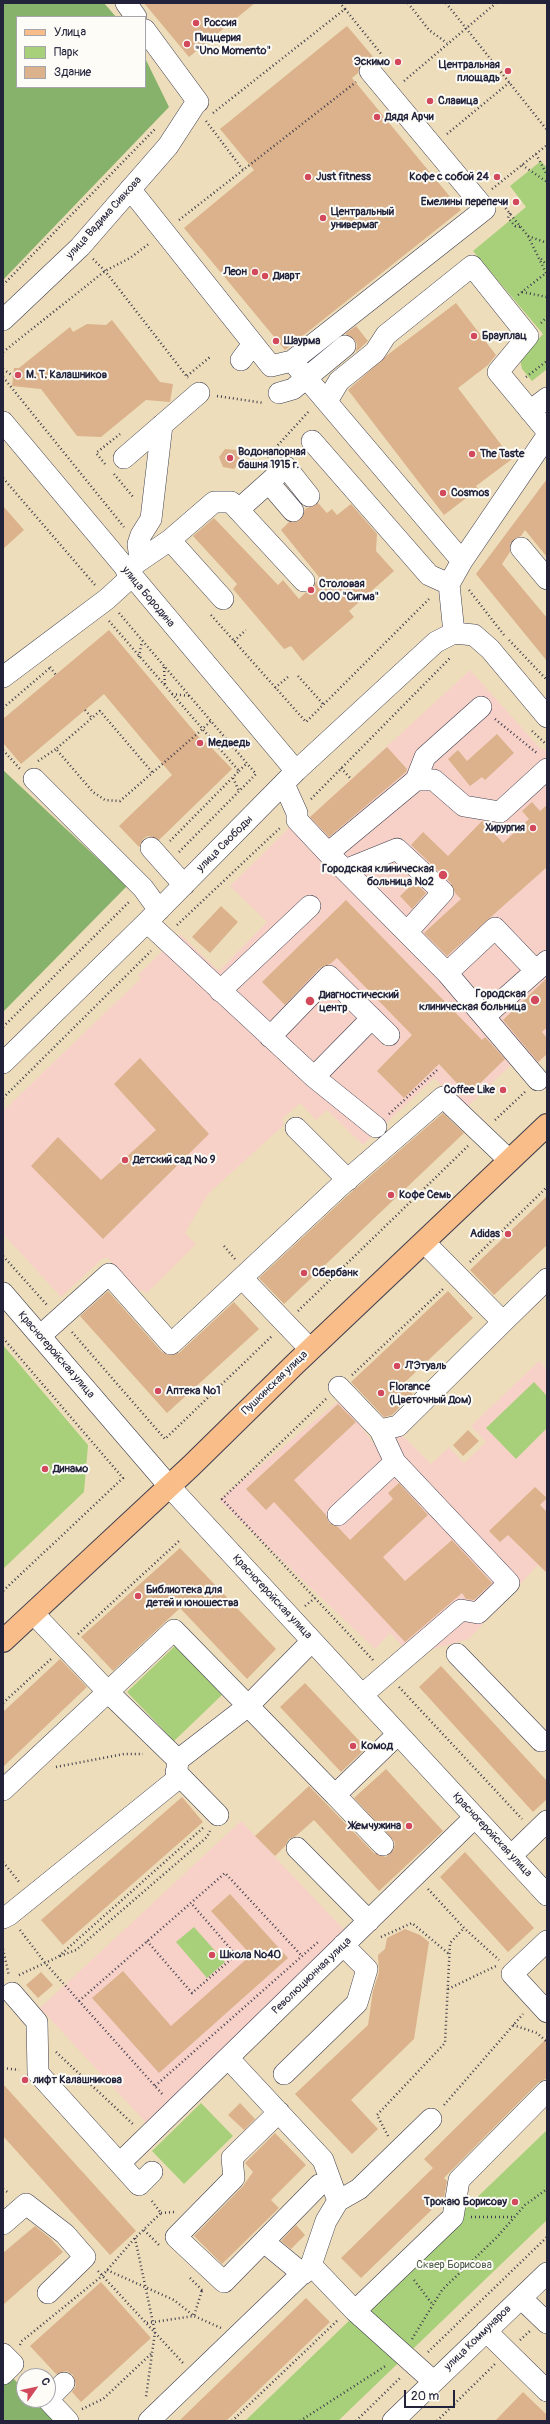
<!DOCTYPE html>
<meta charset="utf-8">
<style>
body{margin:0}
#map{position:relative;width:550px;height:2424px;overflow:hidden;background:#edddba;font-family:Pangolin,sans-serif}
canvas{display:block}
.frame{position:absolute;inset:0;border:4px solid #22223b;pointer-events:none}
.legend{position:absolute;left:16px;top:16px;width:130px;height:72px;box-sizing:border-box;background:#fdfcf7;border:1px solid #a5a5ac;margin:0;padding:5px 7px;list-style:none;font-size:12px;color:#22223b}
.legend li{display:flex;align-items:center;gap:8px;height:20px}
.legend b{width:20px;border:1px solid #a5a5ac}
.north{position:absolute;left:16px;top:2368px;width:40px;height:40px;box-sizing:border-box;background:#fdfcf7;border:1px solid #a5a5ac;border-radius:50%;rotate:57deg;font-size:11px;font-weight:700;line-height:16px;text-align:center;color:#22223b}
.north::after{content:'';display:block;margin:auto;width:14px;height:18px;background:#d1495b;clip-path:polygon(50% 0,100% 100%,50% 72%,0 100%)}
.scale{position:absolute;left:404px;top:2390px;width:51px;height:18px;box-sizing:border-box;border:2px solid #22223b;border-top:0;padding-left:5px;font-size:12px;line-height:14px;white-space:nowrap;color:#22223b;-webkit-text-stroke:3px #fdfcf7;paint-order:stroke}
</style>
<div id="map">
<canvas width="550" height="2424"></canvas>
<div class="frame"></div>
<ul class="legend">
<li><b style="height:5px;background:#f8bd89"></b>Улица</li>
<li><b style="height:11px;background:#a8d07b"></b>Парк</li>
<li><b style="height:11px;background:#dbb28b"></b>Здание</li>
</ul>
<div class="north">С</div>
<div class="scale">20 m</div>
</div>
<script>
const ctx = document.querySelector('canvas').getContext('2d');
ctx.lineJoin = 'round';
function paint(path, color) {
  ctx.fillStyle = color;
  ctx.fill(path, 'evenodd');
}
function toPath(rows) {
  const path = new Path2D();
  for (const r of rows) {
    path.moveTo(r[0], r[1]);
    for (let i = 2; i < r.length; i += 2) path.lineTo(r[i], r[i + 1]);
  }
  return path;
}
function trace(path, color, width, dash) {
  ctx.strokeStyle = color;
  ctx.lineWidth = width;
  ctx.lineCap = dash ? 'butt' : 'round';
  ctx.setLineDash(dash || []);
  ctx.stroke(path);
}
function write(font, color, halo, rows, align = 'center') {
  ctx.font = font + ' Pangolin,sans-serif';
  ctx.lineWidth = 4;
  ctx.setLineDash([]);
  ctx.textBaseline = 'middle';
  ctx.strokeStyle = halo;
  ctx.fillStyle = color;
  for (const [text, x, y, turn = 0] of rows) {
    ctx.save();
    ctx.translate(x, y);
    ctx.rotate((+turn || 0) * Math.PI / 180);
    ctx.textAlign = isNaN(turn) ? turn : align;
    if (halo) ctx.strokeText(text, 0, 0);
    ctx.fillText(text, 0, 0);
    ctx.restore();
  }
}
const built = toPath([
 [470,670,540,748,547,751,547,1055,526,1074,514,1062,465,1109,434,1078,363,1145,327,1110,316,1120,300,1103,282,1119,284,1125,208,1194,185,1233,196,1244,147,1293,132,1287,108,1258,102,1259,61,1297,3,1234,3,1111,141,978,138,975,180,934,219,971,267,922,230,886,297,820,310,817],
 [539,1361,547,1369,547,1574,538,1565,469,1639,411,1655,390,1633,375,1649,219,1500,341,1399,374,1444,400,1433,431,1464,449,1447,464,1463,486,1442,471,1426],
 [241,1821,348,1934,150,2127,40,2008]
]);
const green = toPath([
 [541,161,547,168,547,369,532,381,522,369,520,359,543,334,473,251,526,207,510,186],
 [3,1345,88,1445,84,1492,3,1569],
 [534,1382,547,1396,547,1428,516,1459,486,1428],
 [176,1645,223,1694,174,1741,127,1692],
 [194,1927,225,1962,207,1978,176,1942],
 [201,2103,233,2136,184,2184,152,2151],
 [547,2130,547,2220,338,2421,245,2421]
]);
const forest = toPath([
 [3,3,104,3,116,17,17,17,17,87,145,87,145,58,169,107,3,280],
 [3,770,127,886,3,1012],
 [12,2377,24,2390,24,2400,34,2400,54,2421,3,2421,3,2385]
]);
const building = toPath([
 [144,3,255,3,189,57],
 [347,26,375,59,363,62,358,73,352,78,461,210,285,350,184,228,254,170,220,129],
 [456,303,496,355,488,365,458,388,512,459,476,486,478,489,444,515,348,390,386,356],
 [112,320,160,382,173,384,170,402,146,400,101,437,77,436,41,389,12,386,14,368,19,368,70,327,73,332,87,324,106,325],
 [356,326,368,341,356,352,357,344,354,339,345,334],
 [225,449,236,450,241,460,234,469,223,467,219,457],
 [547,479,547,557,525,530,521,536,514,539,510,544,510,552,502,564,547,618,547,661,476,574],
 [318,503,327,513,332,509,337,515,351,504,377,534,376,551,394,571,349,611,354,617,303,661,291,646,284,649,233,589,237,584,193,536,214,518,278,585,283,580,299,599,305,593,312,590,319,577,281,530,289,522,300,520,305,509],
 [3,506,24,530,3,549],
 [109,630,204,743,206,742,232,769,159,840,148,836,143,839,139,847,119,826,172,775,104,694,21,764,3,743,3,719],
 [497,734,514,753,485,780,482,777,470,786,448,759,458,750,467,761],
 [387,747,407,769,406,772,329,837,310,817],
 [532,802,540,811,547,805,547,867,447,956,424,933,461,899,455,893,451,883,411,845,423,832,448,856,482,821,503,843,529,819,522,811],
 [415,882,426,893,412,909,400,896],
 [346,900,482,1040,485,1037,505,1059,468,1095,439,1064,404,1098,377,1071,412,1035,337,958,330,964,320,968,285,1005,262,982],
 [221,906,238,922,210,953,192,937],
 [547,978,547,1027,542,1032,547,1038,547,1054,538,1062,503,1020],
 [140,1058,209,1134,103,1239,31,1166,58,1137,101,1180,156,1130,114,1084],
 [443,1113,464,1133,284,1304,259,1278,347,1196],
 [547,1196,547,1245,494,1295,470,1270],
 [108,1291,162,1352,168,1355,179,1353,234,1302,259,1329,167,1413,80,1316],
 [448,1291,473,1318,403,1384,413,1394,392,1415,384,1417,351,1382],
 [338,1404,356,1422,294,1480,326,1515,329,1523,338,1527,350,1540,393,1499,388,1493,399,1483,428,1515,383,1557,405,1581,452,1540,492,1583,474,1600,466,1599,462,1593,405,1642,274,1502,266,1510,246,1489],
 [468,1430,479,1441,463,1456,453,1445],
 [535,1487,547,1498,540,1505,547,1512,547,1573,508,1535,500,1542,489,1531],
 [180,1548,276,1649,247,1679,180,1608,113,1671,81,1637],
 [60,1659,87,1687,3,1767,3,1712],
 [441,1666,547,1781,547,1799,533,1812,419,1687],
 [305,1683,366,1748,341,1772,280,1707],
 [386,1769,443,1831,379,1891,314,1820,296,1836,289,1839,285,1846,275,1856,255,1836,309,1786,374,1853,386,1857,394,1849,395,1842,354,1798],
 [182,1797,203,1822,63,1945,41,1920],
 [465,1852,534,1928,508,1952,440,1877],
 [230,1894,288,1958,159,2073,92,1998,123,1971,171,2026,251,1955,211,1911],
 [405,1929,420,1935,429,1942,414,2039,351,2100,378,2129,352,2154,295,2094,368,2025,373,1991,379,1972,378,1955,385,1949,387,1938],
 [41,1972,53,1985,38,1998,26,1985],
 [547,2038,547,2078,538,2083,444,2178,447,2181,444,2198,361,2278,341,2258,433,2168,424,2159],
 [3,2084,136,2231,110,2255,3,2136],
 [240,2103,255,2119,244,2130,228,2115],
 [275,2133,306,2165,271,2200,279,2208,222,2264,194,2236,243,2186,253,2172,245,2163],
 [296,2225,305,2235,291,2249,281,2241],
 [35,2226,50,2238,63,2252,3,2305,3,2253],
 [101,2282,151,2338,81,2402,72,2392,76,2386,73,2375,67,2371,56,2374,30,2346],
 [306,2298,330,2322,226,2421,179,2421],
 [523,2392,547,2415,547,2421,495,2421]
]);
const path = toPath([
 [408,3,429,30,447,43],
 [446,3,547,130],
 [345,9,382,55],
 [404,81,496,3],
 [213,113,345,9,340,3],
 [206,121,243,170],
 [447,134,510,82],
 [536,154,547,175],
 [522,165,547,182],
 [492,189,547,145],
 [503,205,528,236,547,275],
 [510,213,508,218,515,226,522,227],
 [179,220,356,82],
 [528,236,547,243],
 [93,259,105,271,188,378],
 [541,259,547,265],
 [3,285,156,128],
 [522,292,547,297],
 [518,295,546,273],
 [541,323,547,317],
 [3,352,105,271,130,258,150,243],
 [3,369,13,376],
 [187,376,210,357],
 [3,377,124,527],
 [526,377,547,361],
 [217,396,264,403],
 [267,457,310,410],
 [105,464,96,453,120,434],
 [114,474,134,498],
 [3,478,95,585],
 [469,590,504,635],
 [119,613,256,774,179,852],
 [211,615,306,722,431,597],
 [109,621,239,771,170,841],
 [509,640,547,680],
 [234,641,246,630],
 [139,657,142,641],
 [50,667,56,675],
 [164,667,165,686],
 [298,676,323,704],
 [275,688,289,676],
 [172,694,190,696],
 [3,708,51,667],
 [85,710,92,718],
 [495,719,538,754],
 [532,731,547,745],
 [3,750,20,769],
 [38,761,56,749],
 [341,768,351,779],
 [239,771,247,763],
 [152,772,100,711,56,749,93,792,105,800,120,801,197,734,211,721],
 [233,778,239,791],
 [311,799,451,657],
 [177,925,281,827],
 [3,1027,130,901],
 [3,1098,151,951],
 [389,1114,437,1070],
 [495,1120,525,1092],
 [224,1246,235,1259],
 [3,1256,47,1305],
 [470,1262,547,1187],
 [298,1311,468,1146],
 [72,1332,165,1439,273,1335],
 [3,1338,123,1478,3,1591],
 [352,1375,444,1288],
 [326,1399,222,1499,373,1660],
 [305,1606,315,1598],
 [78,1634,179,1541],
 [399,1687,522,1819],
 [3,1703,51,1659],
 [56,1767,124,1754,143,1754],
 [3,1862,20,1883],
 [428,1889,464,1928,499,1960],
 [20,1930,46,1964,163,2095],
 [381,1937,412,1923,449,1954],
 [147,1941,192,1993,236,1955,191,1903],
 [3,1949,9,1976],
 [60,1956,76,1950,207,1837,210,1831],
 [19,1975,58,1957,204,1827],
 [448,1989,496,1966],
 [79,2001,225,1873,301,1955],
 [513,2025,537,2033,547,2042],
 [56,2052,134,2125],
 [3,2068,19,2070],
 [155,2086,318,1942],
 [444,2105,523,2014],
 [388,2136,377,2115,445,2043,450,1943,464,1928],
 [3,2189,9,2193],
 [161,2213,174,2212],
 [471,2217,514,2217],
 [144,2230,159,2245],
 [135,2238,155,2332,146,2397],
 [107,2270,174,2300,194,2316,202,2290],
 [98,2271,183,2363],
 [190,2278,202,2290,203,2289],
 [414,2280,433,2305],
 [147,2323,194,2316,221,2328],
 [412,2339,442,2290,497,2237,525,2205,547,2189],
 [520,2340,530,2331],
 [20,2345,22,2341,102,2276,135,2238,161,2213,151,2200],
 [428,2352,547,2237],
 [82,2409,103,2399,152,2353],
 [232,2421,339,2319],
 [300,2421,387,2365],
 [356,2421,401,2377],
 [437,2421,495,2364]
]);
const minor = toPath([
 [126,3,136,17],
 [145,30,198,102],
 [130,189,271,366,292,361,485,209,370,71],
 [3,320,80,247,168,146,194,106],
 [241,360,253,344],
 [292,361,462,561],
 [279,393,293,389,345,346],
 [327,401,339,381,375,352,386,335,472,266,528,336,498,372,547,431],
 [530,411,547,398],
 [3,422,296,771],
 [312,441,429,575,449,584],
 [124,458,199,393],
 [269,483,293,511],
 [238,510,286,467,309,496],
 [170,540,223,599],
 [521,548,547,579],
 [140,559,138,544,141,535,151,519,162,425],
 [126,570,170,540,214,502,231,502,304,581],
 [454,633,449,584,462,561,547,436],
 [454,633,474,635,490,649,547,717],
 [3,677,107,599,131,577],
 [34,779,143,888,159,910],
 [416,780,425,757,481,707],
 [284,784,297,813,297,820,328,853,416,780,434,780,464,806,500,812,547,769],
 [151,848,184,885],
 [328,853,447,973,495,928,536,971],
 [345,870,397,849,443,892,407,932],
 [147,922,314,1077,376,1127],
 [447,973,538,1080],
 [220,991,310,906],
 [485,1016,547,961],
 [270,1037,329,976,389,1035],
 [3,1063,147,922,296,771,436,642,454,633],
 [314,1077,372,1018],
 [296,1128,348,1180],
 [242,1278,310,1349],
 [3,1293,169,1486,547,1895],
 [503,1322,547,1279],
 [40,1336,109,1274,171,1344,339,1187,443,1097,509,1160],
 [339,1387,380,1430,398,1426,503,1322,424,1242],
 [380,1430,395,1462],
 [338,1515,395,1462,509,1583,478,1613,461,1610,362,1695],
 [33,1613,108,1692,178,1760],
 [457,1654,541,1741],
 [176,1772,218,1815],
 [3,1790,174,1630,335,1795,398,1734],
 [335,1795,383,1845],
 [297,1848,369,1921],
 [511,1856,547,1821],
 [3,1918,9,1915,176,1780,178,1760,248,1706,312,1641],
 [547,1941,512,1974,547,2012],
 [12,1993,37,2022,38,2073,139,2185,152,2172],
 [228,2058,323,2160,338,2201,326,2221,311,2265],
 [284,2074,357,2003,367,1969,343,1945],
 [279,2112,232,2158,234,2178,176,2237,224,2282,319,2185],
 [120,2163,475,1817],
 [338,2201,359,2189,431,2119],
 [3,2224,26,2204,65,2234,85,2257,48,2293],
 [264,2242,303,2274],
 [521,2298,547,2323],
 [355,2311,453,2217,459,2180,547,2091],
 [486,2331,547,2391],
 [3,2354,13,2364,3,2374],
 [48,2399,64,2383],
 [48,2400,68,2421],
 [149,2421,311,2265,355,2311,433,2381],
 [393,2421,547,2273]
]);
const major = toPath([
 [3,1641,191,1466,294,1365,547,1125]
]);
const markers = [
 [196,23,4,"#d1495b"],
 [187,44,4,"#d1495b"],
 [398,62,4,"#d1495b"],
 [508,71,4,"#d1495b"],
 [430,101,4,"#d1495b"],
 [377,117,4,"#d1495b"],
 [308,177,4,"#d1495b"],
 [497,177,4,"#d1495b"],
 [516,202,4,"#d1495b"],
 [323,218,4,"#d1495b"],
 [255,272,4,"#d1495b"],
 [265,276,4,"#d1495b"],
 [474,336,4,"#d1495b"],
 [276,341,4,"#d1495b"],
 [18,375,4,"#d1495b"],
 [472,454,4,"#d1495b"],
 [230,458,4,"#d1495b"],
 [443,493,4,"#d1495b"],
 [311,590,4,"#d1495b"],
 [200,743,4,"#d1495b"],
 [533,828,4,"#d1495b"],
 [443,875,5,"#d1495b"],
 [535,1000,5,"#d1495b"],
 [310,1001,5,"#d1495b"],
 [503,1090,4,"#d1495b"],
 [125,1160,4,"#d1495b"],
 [391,1195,4,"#d1495b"],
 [508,1234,4,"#d1495b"],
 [304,1273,4,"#d1495b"],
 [397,1366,4,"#d1495b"],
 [158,1391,4,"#d1495b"],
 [381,1393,4,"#d1495b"],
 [45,1469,4,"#d1495b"],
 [138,1596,4,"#d1495b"],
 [353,1746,4,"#d1495b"],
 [409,1826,4,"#d1495b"],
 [212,1955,4,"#d1495b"],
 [25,2080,4,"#d1495b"],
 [515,2202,4,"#d1495b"]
];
const poiNames = [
 ["Россия",204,23],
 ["Пиццерия",195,38],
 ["\"Uno Momento\"",195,51],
 ["Эскимо",390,62,"right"],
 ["Центральная",500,65,"right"],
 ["площадь",500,78,"right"],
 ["Славица",438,101],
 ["Дядя Арчи",385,117],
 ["Just fitness",316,177],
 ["Кофе с собой 24",489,177,"right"],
 ["Емелины перепечи",508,202,"right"],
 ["Центральный",331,212],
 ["универмаг",331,225],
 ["Леон",247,272,"right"],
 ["Диарт",273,276],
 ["Брауплац",482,336],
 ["Шаурма",284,341],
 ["М. Т. Калашников",26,375],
 ["Водонапорная",238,452],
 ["башня 1915 г.",238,465],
 ["The Taste",480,454],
 ["Cosmos",451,493],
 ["Столовая",319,584],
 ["ООО \"Сигма\"",319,597],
 ["Медведь",208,743],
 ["Хирургия",525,828,"right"],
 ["Городская клиническая",434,869,"right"],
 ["больница №2",434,882,"right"],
 ["Городская",526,994,"right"],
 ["клиническая больница",526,1007,"right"],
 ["Диагностический",319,995],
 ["центр",319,1008],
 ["Coffee Like",495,1090,"right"],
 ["Детский сад № 9",133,1160],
 ["Кофе Семь",399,1195],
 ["Adidas",500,1234,"right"],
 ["Сбербанк",312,1273],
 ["Л'Этуаль",405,1366],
 ["Florance",389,1387],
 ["(Цветочный Дом)",389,1400],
 ["Аптека №1",166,1391],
 ["Динамо",53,1469],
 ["Библиотека для",146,1590],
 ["детей и юношества",146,1603],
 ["Комод",361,1746],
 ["Жемчужина",401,1826,"right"],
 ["Школа №40",220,1955],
 ["лифт Калашникова",33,2080],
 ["Трокаю Борисову",507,2202,"right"]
];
const streetNames = [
 ["улица Вадима Сивкова",104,218,-48],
 ["улица Бородина",148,597,50],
 ["улица Свободы",225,844,-45],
 ["Красногеройская улица",56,1355,49],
 ["Пушкинская улица",275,1383,-44],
 ["Красногеройская улица",272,1597,47],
 ["Красногеройская улица",492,1835,47],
 ["Революционная улица",312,1976,-44],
 ["улица Коммунаров",478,2338,-44]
];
const parkNames = [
 ["Сквер Борисова",454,2265]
];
paint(built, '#f7d1c7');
paint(green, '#a8d07b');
paint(forest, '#86b26b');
paint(building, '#dbb28b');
trace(minor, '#403e4e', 22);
trace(major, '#403e4e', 24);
trace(path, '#403e4e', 2.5, [1, 3]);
trace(minor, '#fff', 21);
trace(major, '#f8bd89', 22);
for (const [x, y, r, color] of markers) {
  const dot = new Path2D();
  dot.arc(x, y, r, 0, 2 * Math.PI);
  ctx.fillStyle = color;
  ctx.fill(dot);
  trace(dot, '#fdfcf7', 1.5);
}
write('bold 11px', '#22223b', '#fdfcf7', poiNames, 'left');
write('11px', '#22223b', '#fdfcf7', streetNames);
write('11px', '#515f51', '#fdfcf7', parkNames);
</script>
